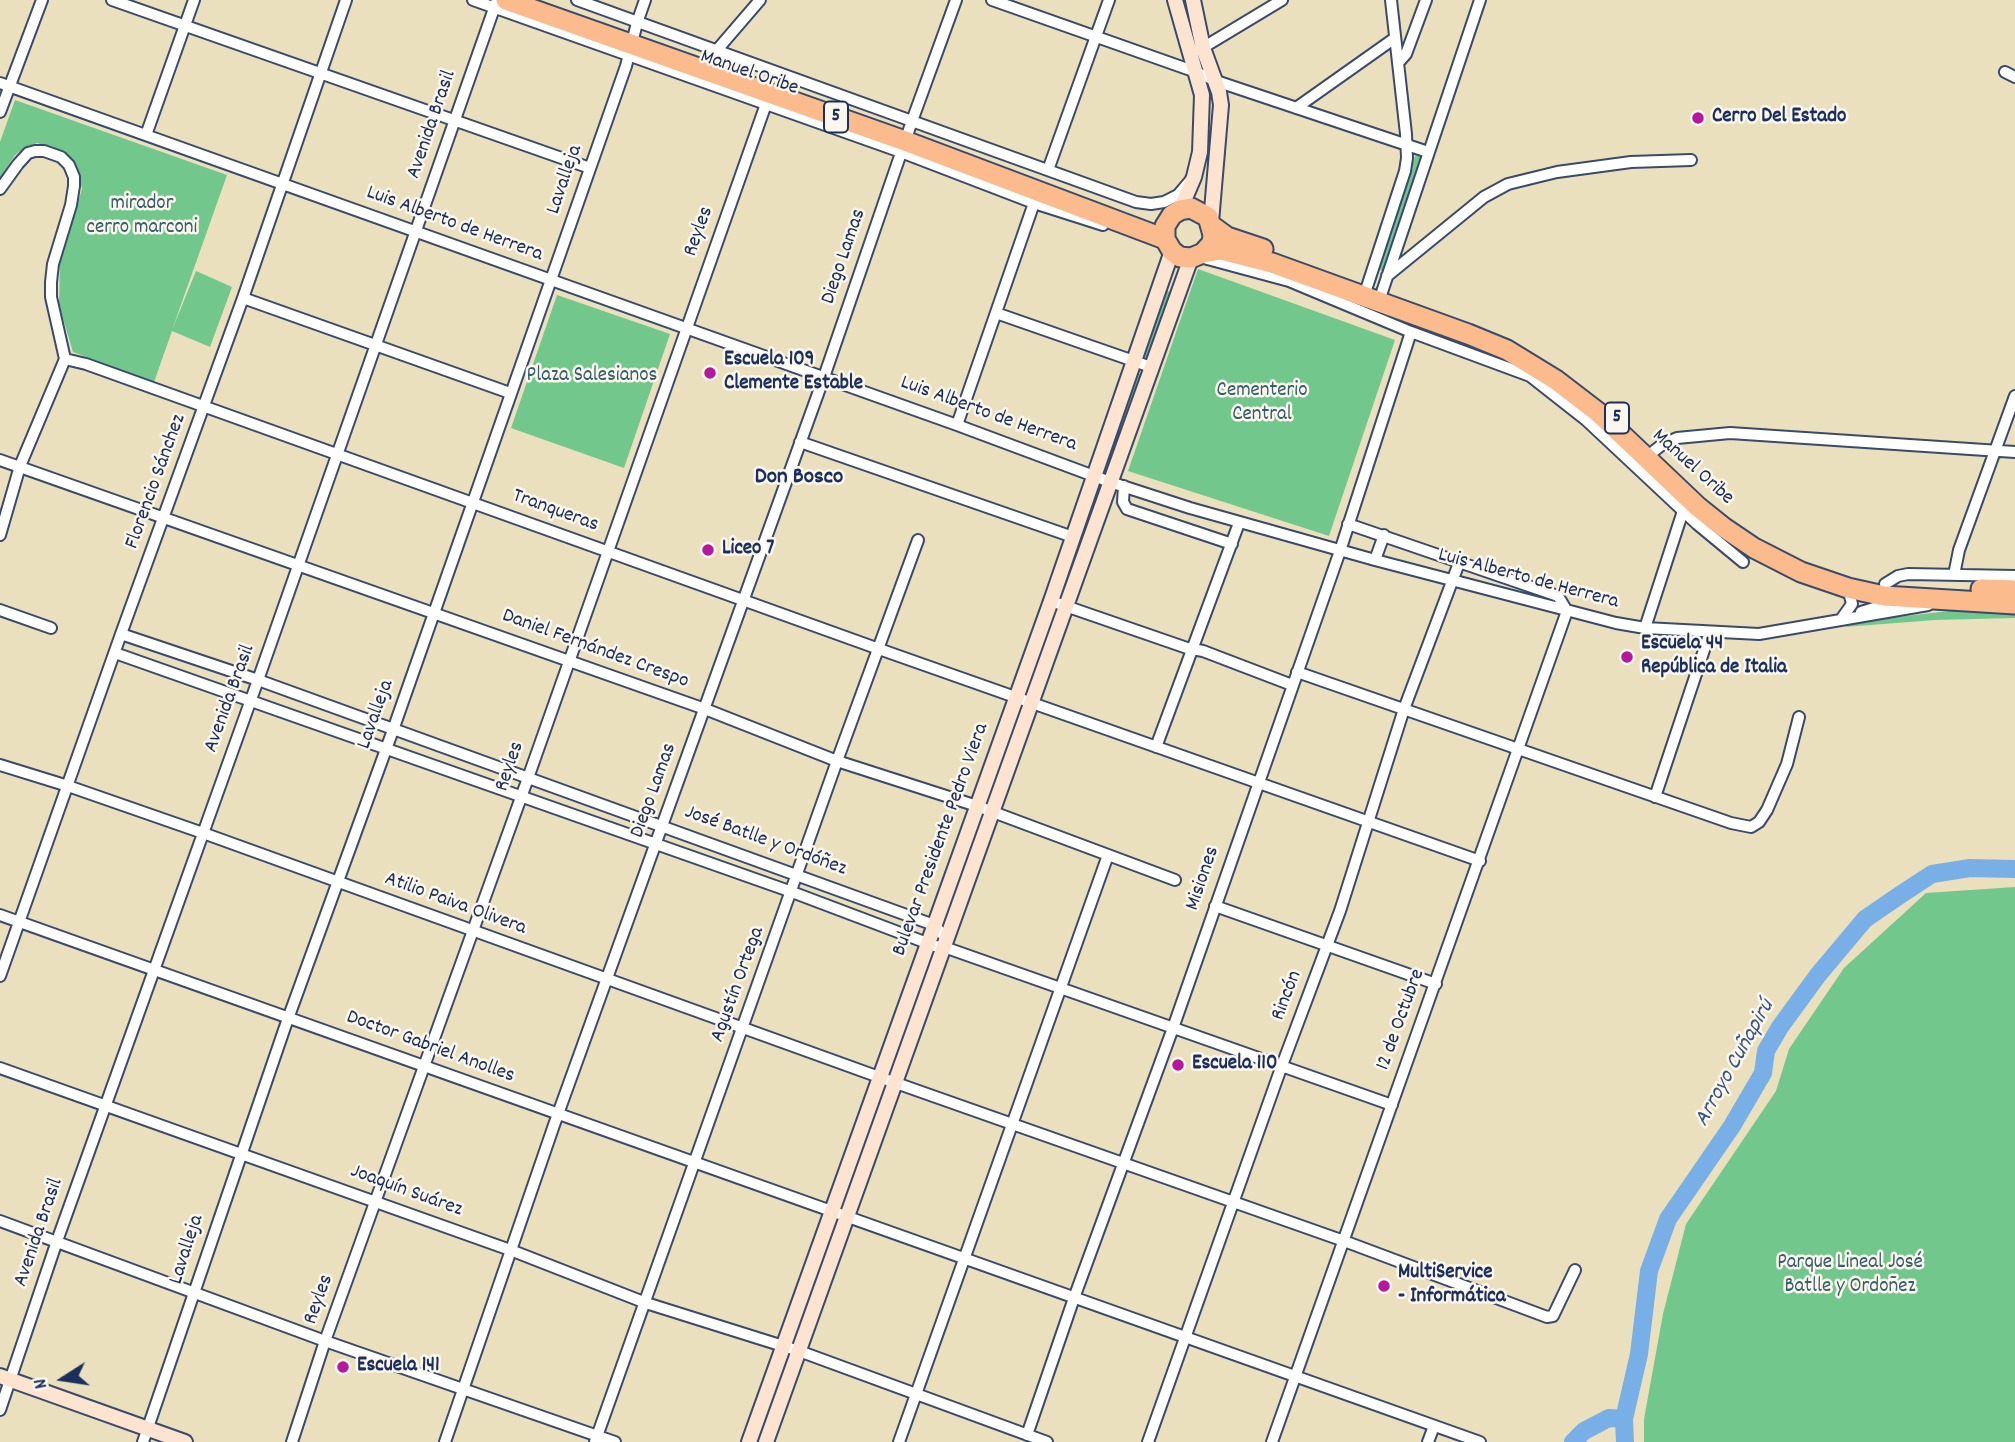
<!DOCTYPE html>
<meta charset="utf-8">
<style>
body{margin:0}
#map{position:relative;width:2015px;height:1442px;overflow:hidden;background:#eae0bd;font-family:Dekko,sans-serif}
canvas{display:block}
.north{position:absolute;left:28px;top:1344px;width:70px;height:70px;-webkit-text-stroke:5px #fbf7ec;paint-order:stroke;rotate:258deg;font-size:19px;font-weight:700;line-height:28px;text-align:center;color:#1b2f5e}
.north::after{content:'';display:block;margin:auto;width:24px;height:32px;background:#1b2f5e;clip-path:polygon(50% 0,100% 100%,50% 72%,0 100%)}
</style>
<div id="map">
<canvas width="2015" height="1442"></canvas>
<div class="north">N</div>
</div>
<script>
const ctx = document.querySelector('canvas').getContext('2d');
ctx.lineJoin = 'round';
function paint(path, color) {
  ctx.fillStyle = color;
  ctx.fill(path, 'evenodd');
}
function toPath(rows) {
  const path = new Path2D();
  for (const r of rows) {
    path.moveTo(r[0], r[1]);
    for (let i = 2; i < r.length; i += 2) path.lineTo(r[i], r[i + 1]);
  }
  return path;
}
function trace(path, color, width, dash) {
  ctx.strokeStyle = color;
  ctx.lineWidth = width;
  ctx.lineCap = dash ? 'butt' : 'round';
  ctx.setLineDash(dash || []);
  ctx.stroke(path);
}
function write(font, color, halo, rows, align = 'center') {
  ctx.font = font + ' Dekko,sans-serif';
  ctx.lineWidth = 5;
  ctx.setLineDash([]);
  ctx.textBaseline = 'middle';
  ctx.strokeStyle = halo;
  ctx.fillStyle = color;
  for (const [text, x, y, turn = 0] of rows) {
    ctx.save();
    ctx.translate(x, y);
    ctx.rotate((+turn || 0) * Math.PI / 180);
    ctx.textAlign = isNaN(turn) ? turn : align;
    if (halo) ctx.strokeText(text, 0, 0);
    ctx.fillText(text, 0, 0);
    ctx.restore();
  }
}
const green = toPath([
 [15,100,227,175,172,330,196,271,232,287,210,347,172,331,154,382,73,352,59,305,60,262,82,189,78,170,64,151,37,143,25,147,15,155,0,178,0,142],
 [1415,156,1419,156,1422,160,1384,270,1381,271,1379,266],
 [1198,269,1395,340,1329,536,1128,471],
 [1165,290,1172,293,1150,356,1145,358,1142,354],
 [557,295,670,334,624,468,511,428],
 [1135,373,1141,374,1142,377,1111,465,1108,466,1105,465],
 [1976,608,2015,612,2015,618,1935,620,1844,627,1871,620],
 [2015,887,2015,1442,1644,1442,1644,1419,1663,1314,1686,1224,1776,1091,1789,1049,1844,968,1926,893]
]);
const river = toPath([
 [1573,1442,1584,1431,1609,1418,1624,1419],
 [1625,1442,1624,1419,1639,1354,1649,1271,1668,1219,1732,1126,1763,1073,1766,1051,1780,1027,1818,975,1865,919,1900,895,1932,874,1970,868,2015,869]
]);
const street = toPath([
 [112,0,590,168],
 [473,0,901,152,1034,203,1103,225],
 [577,0,1136,202,1151,204,1164,202,1178,195,1189,182],
 [992,0,1196,72,1216,81,1428,152],
 [717,50,760,0],
 [1199,50,1282,0],
 [1398,63,1406,54,1426,0],
 [2005,72,2015,77],
 [0,83,957,425,1110,482,1190,508,1375,560,1616,623,1645,628,1759,634,1928,605],
 [1296,108,1395,38],
 [0,112,42,0],
 [146,135,194,0],
 [1048,170,1109,0],
 [0,189,18,164,28,153,35,151,44,151,61,157,69,165,74,177,74,186,71,205,53,264,51,282,51,297,65,359,20,466,0,535],
 [1200,257,1289,281,1411,332,1530,376,1586,420,1697,524,1743,562],
 [1387,276,1484,197,1508,184,1557,172,1631,162,1691,160],
 [1364,296,1405,171,1407,158,1406,134,1391,0],
 [243,298,510,393],
 [1379,301,1480,0],
 [996,313,1151,367],
 [65,359,86,364,879,649,1480,861],
 [957,425,1034,203],
 [800,442,1073,537],
 [1654,451,1663,444,1677,438,1730,433,2015,452],
 [0,460,705,709,837,761,977,806,1175,880],
 [1124,486,1123,502,1127,509,1232,544],
 [1375,560,1384,535],
 [1954,575,1959,550,2015,396],
 [1885,584,1898,576,1908,574,2015,576],
 [1051,601,1187,648,1203,651,1292,685],
 [0,610,51,628],
 [1861,612,1884,605,1895,599],
 [1842,618,1852,604,1848,588],
 [1645,628,1683,511],
 [121,634,258,680,934,925,945,937,945,944],
 [115,653,792,892,935,946,944,947,1392,1105],
 [1297,672,1731,823,1751,827,1759,822,1767,810,1787,764,1799,717],
 [1156,747,1239,523],
 [0,765,68,786,203,833,879,1077,1344,1241,1547,1317,1553,1316,1575,1270],
 [1655,797,1710,632],
 [1215,906,1436,984],
 [0,915,1480,1442],
 [0,976,121,634,243,298,346,0],
 [0,1068,513,1251,646,1303,799,1351,1047,1442],
 [0,1221,325,1341,615,1442],
 [0,1410,57,1241,258,680,497,0],
 [1027,1435,1074,1298,1173,1028,1340,551,1411,332],
 [143,1442,285,1027,393,730,626,66,637,23,645,0],
 [292,1442,325,1341,528,778,766,104],
 [445,1442,554,1125,824,377,912,121,956,0],
 [595,1442,837,761,918,540],
 [899,1442,1108,855],
 [1148,1442,1281,1068,1340,911,1404,709,1459,563],
 [1272,1442,1567,611,1558,596,1348,524],
 [1428,1442,1434,1426]
]);
const secondary = toPath([
 [1175,0,1202,95,1200,152,1194,177,1180,210],
 [1193,0,1203,48,1219,92,1221,105,1211,222],
 [0,1376,185,1442],
 [749,1442,1051,601,1172,251],
 [766,1442,1191,258]
]);
const highway = toPath([
 [506,0,905,141,1165,239],
 [1212,226,1227,237,1263,249],
 [1203,253,1212,243,1213,235,1208,217,1191,208,1180,210,1172,215,1165,226,1165,239,1172,251,1180,257,1191,258,1203,253,1221,250,1272,263,1468,334,1507,350,1556,380,1599,413,1698,507,1723,527,1754,548,1801,572,1848,588,1884,596,2015,604],
 [1981,589,2015,590]
]);
const markers = [
 [1698,118,7,"#b5179e"],
 [710,373,7,"#b5179e"],
 [708,550,7,"#b5179e"],
 [1627,657,7,"#b5179e"],
 [1178,1065,7,"#b5179e"],
 [1384,1286,7,"#b5179e"],
 [343,1367,7,"#b5179e"]
];
const shields = [
 [836,117,24],
 [1617,418,24]
];
const shieldNames = [
 ["5",836,117],
 ["5",1617,418]
];
const streetNames = [
 ["Manuel Oribe",749,74,19],
 ["Avenida Brasil",433,125,-71],
 ["Lavalleja",566,180,-71],
 ["Luis Alberto de Herrera",454,225,20],
 ["Reyles",700,232,-70],
 ["Diego Lamas",845,257,-71],
 ["Luis Alberto de Herrera",988,415,20],
 ["Manuel Oribe",1692,468,42],
 ["Florencio Sánchez",157,482,-70],
 ["Tranqueras",555,512,20],
 ["Luis Alberto de Herrera",1528,580,15],
 ["Daniel Fernández Crespo",595,650,20],
 ["Avenida Brasil",231,699,-70],
 ["Lavalleja",377,715,-70],
 ["Reyles",511,767,-71],
 ["Diego Lamas",655,791,-70],
 ["Bulevar Presidente Pedro Viera",942,840,-70],
 ["José Batlle y Ordóñez",765,842,20],
 ["Misiones",1204,879,-71],
 ["Atilio Paiva Olivera",455,905,20],
 ["Agustín Ortega",739,985,-70],
 ["Rincón",1288,996,-69],
 ["12 de Octubre",1402,1020,-70],
 ["Doctor Gabriel Anolles",430,1048,20],
 ["Joaquín Suárez",406,1192,20],
 ["Avenida Brasil",40,1233,-71],
 ["Lavalleja",188,1250,-72],
 ["Reyles",320,1300,-70]
];
const poiNames = [
 ["Cerro Del Estado",1712,118],
 ["Escuela 109",724,361],
 ["Clemente Estable",724,385],
 ["Liceo 7",722,550],
 ["Escuela 44",1641,645],
 ["República de Italia",1641,669],
 ["Escuela 110",1192,1065],
 ["MultiService",1398,1274],
 ["- Informática",1398,1298],
 ["Escuela 141",357,1367]
];
const parkNames = [
 ["mirador",142,205],
 ["cerro marconi",142,229],
 ["Plaza Salesianos",592,377],
 ["Cementerio",1262,392],
 ["Central",1262,416],
 ["Parque Lineal José",1850,1264],
 ["Batlle y Ordoñez",1850,1288]
];
const neighbourhoodNames = [
 ["Don Bosco",799,479]
];
const waterNames = [
 ["Arroyo Cuñapirú",1736,1064,-61]
];
paint(green, '#71c78c');
trace(river, '#78afe7', 18);
trace(street, '#3a4a6c', 14);
trace(secondary, '#3a4a6c', 18);
trace(highway, '#3a4a6c', 23);
trace(street, '#fff', 10);
trace(secondary, '#fde4d1', 14);
trace(highway, '#fbbb8c', 19);
for (const [x, y, r, color] of markers) {
  const dot = new Path2D();
  dot.arc(x, y, r, 0, 2 * Math.PI);
  ctx.fillStyle = color;
  ctx.fill(dot);
  trace(dot, '#fbf7ec', 2.5);
}
for (const [x, y, w] of shields) {
  const box = new Path2D();
  box.roundRect(x - w / 2, y - 15.5, w, 31, 5);
  ctx.fillStyle = '#fbf7ec';
  ctx.fill(box);
  trace(box, '#1b2f5e', 2);
}
write('bold 19px', '#1b2f5e', null, shieldNames);
write('21px', '#1b2f5e', '#fbf7ec', streetNames);
write('bold 21px', '#1b2f5e', '#fbf7ec', poiNames, 'left');
write('21px', '#355d6c', '#fbf7ec', parkNames);
write('bold 23px', '#1b2f5e', '#fbf7ec', neighbourhoodNames);
write('italic 23px', '#375587', '#fbf7ec', waterNames);
</script>
